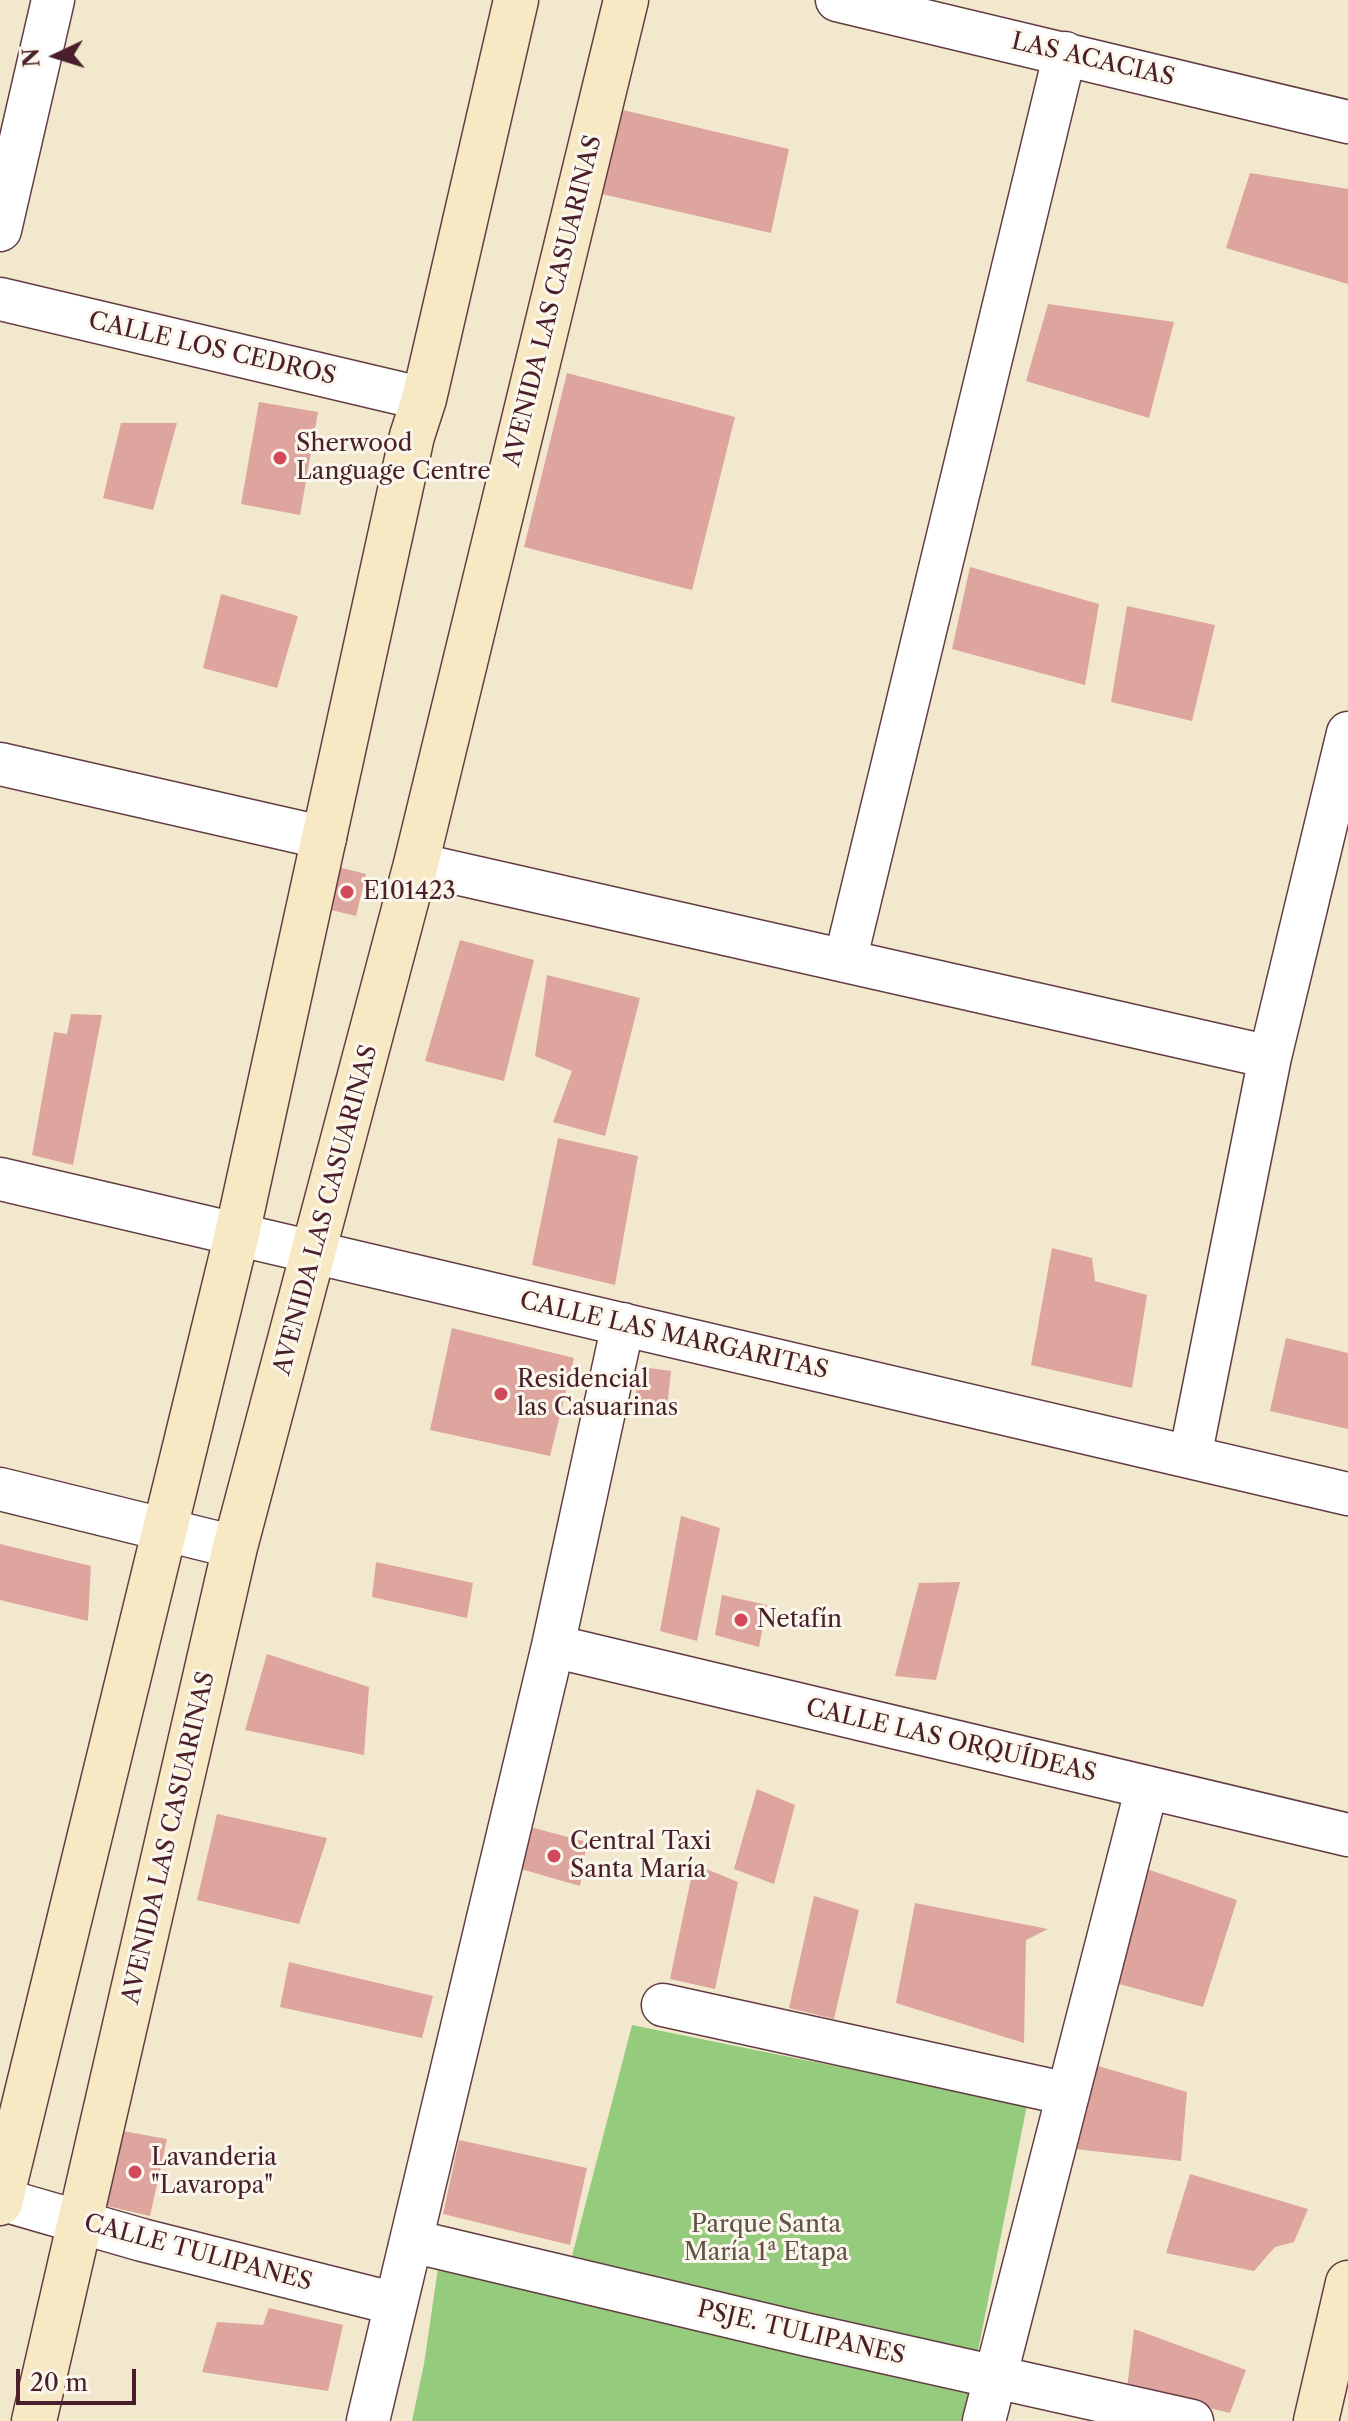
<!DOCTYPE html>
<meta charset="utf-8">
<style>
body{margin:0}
#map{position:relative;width:1348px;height:2421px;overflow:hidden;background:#f2e8ce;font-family:"Libre Caslon Text",serif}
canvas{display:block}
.north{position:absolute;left:16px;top:16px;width:80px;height:80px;-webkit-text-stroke:6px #fbf7ec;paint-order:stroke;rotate:266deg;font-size:22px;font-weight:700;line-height:32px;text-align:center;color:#4a1f2b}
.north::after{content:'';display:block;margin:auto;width:28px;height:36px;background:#4a1f2b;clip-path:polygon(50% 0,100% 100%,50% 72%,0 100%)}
.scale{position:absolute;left:16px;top:2369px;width:120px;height:36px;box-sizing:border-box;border:4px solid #4a1f2b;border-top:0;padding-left:10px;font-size:24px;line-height:28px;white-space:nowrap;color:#4a1f2b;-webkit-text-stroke:6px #fbf7ec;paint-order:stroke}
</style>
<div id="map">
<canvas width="1348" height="2421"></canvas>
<div class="north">N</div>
<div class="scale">20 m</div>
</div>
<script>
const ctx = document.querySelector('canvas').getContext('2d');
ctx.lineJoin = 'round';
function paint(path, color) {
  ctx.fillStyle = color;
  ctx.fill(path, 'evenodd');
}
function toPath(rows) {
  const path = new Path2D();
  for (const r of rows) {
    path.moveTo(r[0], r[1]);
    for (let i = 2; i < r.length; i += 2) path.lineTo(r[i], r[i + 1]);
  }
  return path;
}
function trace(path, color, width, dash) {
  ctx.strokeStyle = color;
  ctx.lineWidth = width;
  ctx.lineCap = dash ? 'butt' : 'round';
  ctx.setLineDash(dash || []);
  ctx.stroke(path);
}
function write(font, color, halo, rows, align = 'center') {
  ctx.font = font + ' "Libre Caslon Text",serif';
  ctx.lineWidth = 6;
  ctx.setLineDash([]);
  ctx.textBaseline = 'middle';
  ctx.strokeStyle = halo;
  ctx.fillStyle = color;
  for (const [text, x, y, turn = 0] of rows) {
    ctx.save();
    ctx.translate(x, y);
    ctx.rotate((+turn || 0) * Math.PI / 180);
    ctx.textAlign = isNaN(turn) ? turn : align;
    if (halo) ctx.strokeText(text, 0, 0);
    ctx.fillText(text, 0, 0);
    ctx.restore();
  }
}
const green = toPath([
 [632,2025,1027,2105,964,2421,412,2421,424,2364,444,2227,572,2256]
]);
const building = toPath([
 [623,110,789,149,771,233,602,194],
 [1250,173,1348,189,1348,284,1226,248],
 [1048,304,1174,322,1149,418,1026,381],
 [567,373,735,417,692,590,524,547],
 [259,402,318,412,300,515,241,504],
 [121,423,177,423,153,510,103,498],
 [970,567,1099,604,1085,685,952,649],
 [221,594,298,616,277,688,203,668],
 [1127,606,1215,625,1192,721,1111,702],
 [338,867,366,874,356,916,327,909],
 [460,940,534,960,504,1081,425,1061],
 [547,975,640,998,605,1136,553,1122,572,1071,535,1056],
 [71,1014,102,1015,73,1165,32,1155,54,1032,67,1034],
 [558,1138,638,1156,615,1285,532,1265],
 [1052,1248,1092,1258,1095,1281,1147,1295,1132,1388,1031,1365],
 [452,1328,574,1358,550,1456,430,1430],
 [1286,1338,1348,1353,1348,1429,1270,1411],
 [642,1367,671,1371,667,1408,634,1401],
 [681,1516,720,1528,697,1641,660,1631],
 [0,1544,91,1566,88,1621,0,1600],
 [376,1562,473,1583,467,1618,372,1597],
 [960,1582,936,1680,895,1676,919,1583],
 [722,1595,767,1605,759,1647,715,1635],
 [267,1654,369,1687,364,1755,245,1730],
 [757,1789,795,1805,774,1884,734,1869],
 [217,1814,327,1838,299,1924,197,1900],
 [530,1827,587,1842,580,1886,521,1869],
 [694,1864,738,1882,715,1989,670,1979],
 [1141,1867,1237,1900,1203,2007,1112,1982],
 [814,1896,859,1910,834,2019,789,2008],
 [915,1903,1048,1929,1026,1940,1024,2043,896,2003],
 [289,1962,433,1996,422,2038,280,2007],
 [1091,2064,1187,2092,1181,2161,1066,2148],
 [117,2130,167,2139,150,2216,103,2205],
 [459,2140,587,2168,570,2245,443,2214],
 [1190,2174,1308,2209,1294,2242,1275,2247,1254,2271,1166,2253],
 [269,2308,343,2325,328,2391,202,2372,217,2322,263,2325],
 [1134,2329,1246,2370,1230,2413,1127,2389]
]);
const street = toPath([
 [837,0,1348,122],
 [0,230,53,0],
 [0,299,424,399],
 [0,764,325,838],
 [416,864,1270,1057],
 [845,961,1065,53],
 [0,1179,1348,1494],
 [1190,1457,1270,1057,1348,733],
 [0,1489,235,1547],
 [553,1646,1348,1835],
 [663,2005,1068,2094],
 [0,2199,142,2240,396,2304],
 [412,2241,808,2335,1192,2421],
 [368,2421,553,1646,623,1324],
 [984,2421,1147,1787]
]);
const secondary = toPath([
 [0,2203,237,1234,412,436,424,399,516,0],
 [34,2421,235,1547,416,864,626,0],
 [1316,2421,1348,2283]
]);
const markers = [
 [280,458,8,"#d1495b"],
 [347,892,8,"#d1495b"],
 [501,1394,8,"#d1495b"],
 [741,1620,8,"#d1495b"],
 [554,1856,8,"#d1495b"],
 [135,2172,8,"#d1495b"]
];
const streetNames = [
 ["LAS ACACIAS",1093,60,13],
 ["AVENIDA LAS CASUARINAS",553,301,-76],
 ["CALLE LOS CEDROS",212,349,13],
 ["AVENIDA LAS CASUARINAS",326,1210,-75],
 ["CALLE LAS MARGARITAS",674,1336,13],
 ["CALLE LAS ORQUÍDEAS",951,1741,13],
 ["AVENIDA LAS CASUARINAS",169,1838,-77],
 ["CALLE TULIPANES",198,2253,15],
 ["PSJE. TULIPANES",801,2333,13]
];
const poiNames = [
 ["Sherwood",296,444],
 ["Language Centre",296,472],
 ["E101423",363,892],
 ["Residencial",517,1380],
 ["las Casuarinas",517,1408],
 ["Netafín",757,1620],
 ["Central Taxi",570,1842],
 ["Santa María",570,1870],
 ["Lavanderia",151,2158],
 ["\"Lavaropa\"",151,2186]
];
const parkNames = [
 ["Parque Santa",766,2225],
 ["María 1ª Etapa",766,2253]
];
paint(green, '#95cb7d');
paint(building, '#dea49e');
trace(street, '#633d43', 45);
trace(secondary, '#633d43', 47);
trace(street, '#fff', 42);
trace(secondary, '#f7e9c3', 44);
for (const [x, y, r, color] of markers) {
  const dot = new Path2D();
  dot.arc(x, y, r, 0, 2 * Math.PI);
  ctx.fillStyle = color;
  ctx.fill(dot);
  trace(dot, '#fbf7ec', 3);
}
write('24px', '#4a1f2b', '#fbf7ec', streetNames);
write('24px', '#4a1f2b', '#fbf7ec', poiNames, 'left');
write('24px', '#605344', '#fbf7ec', parkNames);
</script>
